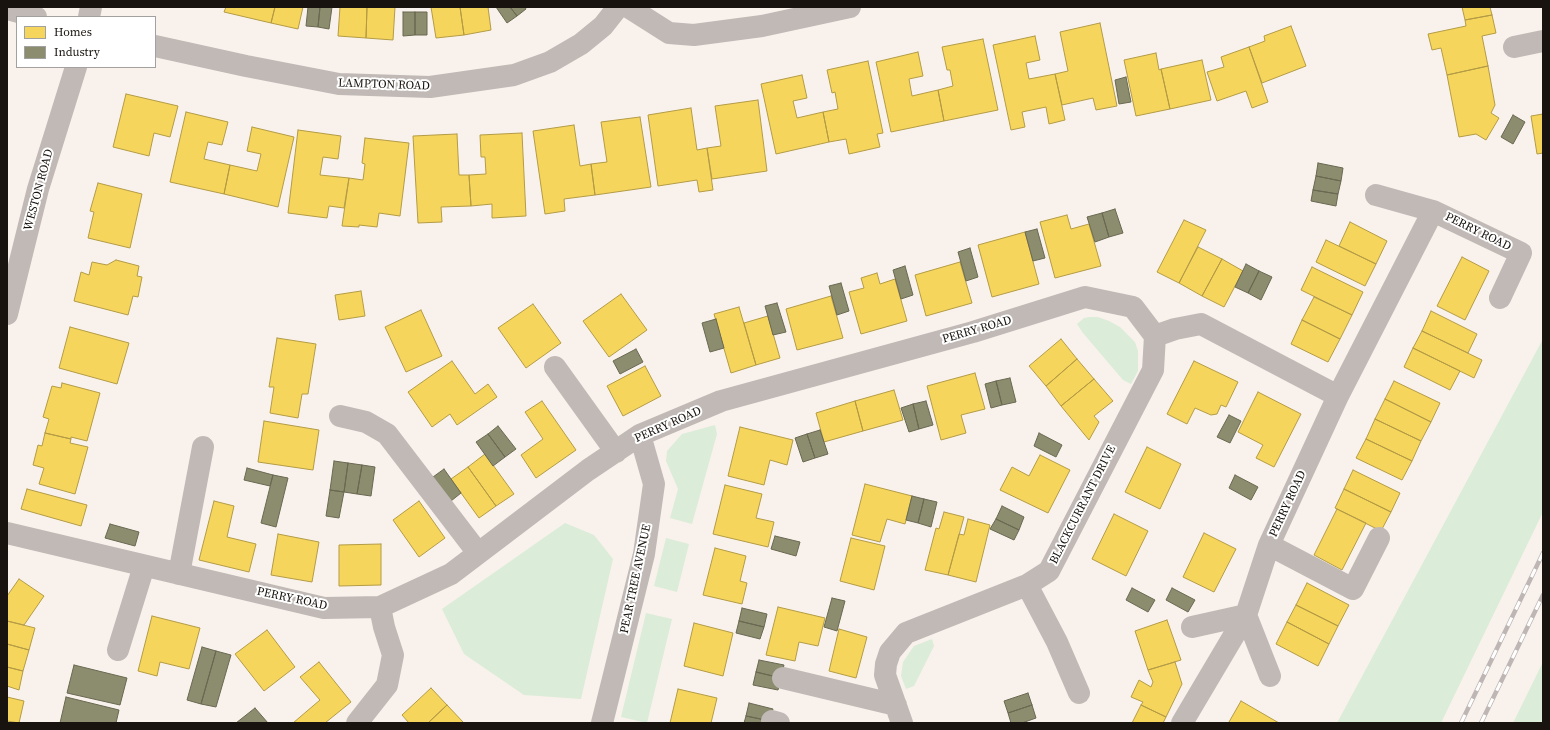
<!DOCTYPE html>
<style>
body{margin:0}
#map{position:relative;width:1550px;height:730px;overflow:hidden;background:#f9f2ec;font-family:"Source Serif 4",serif}
canvas{display:block}
.frame{position:absolute;inset:0;border:8px solid #18130e;pointer-events:none}
.legend{position:absolute;left:16px;top:16px;width:140px;height:52px;box-sizing:border-box;background:#fff;border:1px solid #a3a19f;margin:0;padding:5px 7px;list-style:none;font-size:12px;color:#18130e}
.legend li{display:flex;align-items:center;gap:8px;height:20px}
.legend b{width:20px;border:1px solid #a3a19f}
</style>
<div id="map">
<canvas width="1550" height="730"></canvas>
<div class="frame"></div>
<ul class="legend">
<li><b style="height:11px;background:#f6d55c"></b>Homes</li>
<li><b style="height:11px;background:#8c8c6e"></b>Industry</li>
</ul>
</div>
<script>
const ctx = document.querySelector('canvas').getContext('2d');
ctx.lineJoin = 'round';
function paint(path, color) {
  ctx.fillStyle = color;
  ctx.fill(path, 'evenodd');
}
function toPath(rows) {
  const path = new Path2D();
  for (const r of rows) {
    path.moveTo(r[0], r[1]);
    for (let i = 2; i < r.length; i += 2) path.lineTo(r[i], r[i + 1]);
  }
  return path;
}
function trace(path, color, width, dash) {
  ctx.strokeStyle = color;
  ctx.lineWidth = width;
  ctx.lineCap = dash ? 'butt' : 'round';
  ctx.setLineDash(dash || []);
  ctx.stroke(path);
}
function write(font, color, halo, rows, align = 'center') {
  ctx.font = font + ' "Source Serif 4",serif';
  ctx.lineWidth = 4;
  ctx.setLineDash([]);
  ctx.textBaseline = 'middle';
  ctx.strokeStyle = halo;
  ctx.fillStyle = color;
  for (const [text, x, y, turn = 0] of rows) {
    ctx.save();
    ctx.translate(x, y);
    ctx.rotate((+turn || 0) * Math.PI / 180);
    ctx.textAlign = isNaN(turn) ? turn : align;
    if (halo) ctx.strokeText(text, 0, 0);
    ctx.fillText(text, 0, 0);
    ctx.restore();
  }
}
const green = toPath([
 [1090,317,1098,317,1109,321,1120,327,1135,342,1138,351,1138,371,1131,384,1123,380,1083,333,1077,324,1084,318],
 [1543,339,1543,512,1441,723,1337,723],
 [715,425,717,434,692,524,670,518,678,489,666,461,667,451,682,434],
 [565,523,594,535,613,559,581,699,524,695,464,654,442,609],
 [666,538,689,544,677,592,654,586],
 [646,613,672,619,647,723,621,717],
 [932,639,934,646,914,686,906,689,901,676,903,662,914,646],
 [1543,662,1543,723,1513,723]
]);
const homes = toPath([
 [226,7,275,7,271,23,224,12,226,7],
 [275,7,303,7,298,29,271,23,275,7],
 [340,7,367,7,366,38,338,36,340,7],
 [367,7,395,7,393,40,366,38,367,7],
 [431,7,460,7,464,35,436,38,431,7],
 [460,7,488,7,491,30,464,35,460,7],
 [1462,7,1490,7,1492,15,1465,20,1462,7],
 [1492,15,1496,33,1482,36,1488,66,1447,75,1441,48,1432,50,1428,34,1466,26,1465,20,1492,15],
 [1100,23,1117,106,1096,110,1093,98,1062,105,1055,74,1068,71,1060,32,1100,23],
 [1291,26,1306,66,1262,83,1249,47,1265,41,1264,36,1291,26],
 [1035,36,1040,60,1026,63,1029,79,1055,74,1065,120,1049,124,1046,107,1022,112,1025,127,1011,130,993,45,1035,36],
 [983,39,998,110,944,121,938,90,953,86,950,70,947,70,942,47,983,39],
 [1249,47,1268,102,1252,108,1246,91,1217,101,1207,72,1224,67,1221,57,1249,47],
 [918,52,923,76,909,79,912,96,938,90,944,121,891,132,876,62,918,52],
 [1156,53,1159,70,1161,69,1170,109,1136,116,1124,60,1156,53],
 [1202,60,1211,100,1170,109,1161,69,1202,60],
 [868,61,883,133,877,134,880,147,849,154,846,139,829,142,823,112,838,109,835,92,832,93,827,70,868,61],
 [1488,66,1495,105,1491,113,1499,118,1486,140,1476,134,1459,137,1447,75,1488,66],
 [802,75,807,98,793,101,797,118,823,112,829,142,776,154,761,84,802,75],
 [126,94,178,106,170,137,154,133,149,156,113,147,126,94],
 [758,100,767,171,712,179,707,148,721,146,715,106,758,100],
 [691,108,697,150,707,148,713,190,699,192,697,180,658,186,648,115,691,108],
 [186,112,228,122,222,145,208,142,204,159,230,165,224,194,170,182,186,112],
 [1543,114,1543,153,1537,154,1531,116,1543,114],
 [640,117,651,187,595,195,591,164,607,162,601,122,640,117],
 [574,125,580,166,591,164,595,195,564,199,565,211,545,214,533,131,574,125],
 [252,127,294,137,278,207,224,194,230,165,257,171,261,154,247,151,252,127],
 [298,130,341,136,338,159,323,157,320,175,349,178,344,208,329,206,327,218,288,213,298,130],
 [522,133,526,216,492,218,492,204,471,206,469,175,486,174,485,157,481,157,480,135,522,133],
 [457,134,459,175,469,175,471,206,441,207,442,222,418,223,413,136,457,134],
 [365,138,409,143,400,216,379,213,377,227,359,225,359,227,342,226,349,178,363,180,365,164,362,163,365,138],
 [98,183,142,194,130,248,88,238,94,212,90,211,98,183],
 [1067,215,1071,229,1089,224,1101,266,1055,278,1040,222,1067,215],
 [1184,220,1206,230,1179,283,1157,272,1184,220],
 [1350,222,1387,241,1376,264,1339,246,1350,222],
 [1025,232,1039,284,992,297,978,245,1025,232],
 [1326,240,1376,264,1365,286,1316,262,1326,240],
 [1198,247,1222,259,1202,296,1179,283,1198,247],
 [1462,257,1489,271,1465,320,1437,306,1462,257],
 [1222,259,1243,271,1224,307,1202,296,1222,259],
 [116,260,139,266,137,276,142,277,138,297,133,296,128,315,74,301,81,272,89,275,92,262,107,265,116,260],
 [960,262,972,303,926,316,915,275,960,262],
 [1312,267,1363,292,1352,315,1301,290,1312,267],
 [877,273,880,284,895,279,907,321,861,334,849,292,864,288,861,278,877,273],
 [361,291,365,316,339,320,335,295,361,291],
 [621,294,647,330,609,357,583,321,621,294],
 [831,296,843,338,797,350,786,309,831,296],
 [1314,297,1352,315,1340,339,1302,320,1314,297],
 [533,304,561,343,526,368,498,328,533,304],
 [739,307,756,365,731,373,714,314,739,307],
 [421,310,442,356,406,372,385,327,421,310],
 [1431,311,1477,334,1468,353,1422,331,1431,311],
 [768,316,780,358,756,365,744,323,768,316],
 [1302,320,1340,339,1328,362,1291,344,1302,320],
 [70,327,129,343,117,384,59,368,70,327],
 [1422,331,1482,360,1474,378,1413,348,1422,331],
 [277,338,316,344,308,394,302,394,298,418,270,413,274,387,269,387,277,338],
 [1061,339,1077,359,1046,386,1029,366,1061,339],
 [1413,348,1460,371,1450,390,1404,367,1413,348],
 [1077,359,1094,379,1061,406,1046,386,1077,359],
 [452,361,475,394,488,384,497,397,457,425,450,414,432,427,408,392,452,361],
 [1194,361,1238,382,1226,407,1221,405,1217,414,1211,415,1195,408,1187,424,1167,414,1194,361],
 [645,366,661,396,623,416,607,386,645,366],
 [975,373,985,409,961,415,966,433,941,440,927,386,975,373],
 [1094,379,1113,401,1094,416,1099,422,1089,440,1061,406,1094,379],
 [1394,381,1440,403,1431,422,1385,399,1394,381],
 [62,383,100,393,87,441,71,437,71,439,45,433,49,419,43,417,52,386,61,388,62,383],
 [894,390,903,420,863,431,855,401,894,390],
 [1258,392,1301,414,1274,467,1256,458,1263,445,1238,432,1258,392],
 [1385,399,1431,422,1421,441,1375,419,1385,399],
 [542,401,576,450,536,478,521,455,543,439,525,412,542,401],
 [855,401,863,431,824,442,816,413,855,401],
 [1375,419,1421,441,1412,461,1366,439,1375,419],
 [264,421,319,430,313,470,258,462,264,421],
 [740,427,793,440,787,465,770,460,764,485,728,476,740,427],
 [45,433,71,439,70,443,88,447,75,494,39,484,44,468,33,465,38,445,42,446,45,433],
 [1366,439,1412,461,1402,480,1356,458,1366,439],
 [1147,447,1181,464,1160,509,1125,492,1147,447],
 [485,454,514,494,496,506,468,467,485,454],
 [1040,455,1070,470,1048,513,1000,490,1012,467,1029,476,1040,455],
 [468,467,496,506,479,518,451,479,468,467],
 [1353,470,1400,493,1391,512,1344,489,1353,470],
 [865,484,912,496,905,524,887,519,880,542,852,535,865,484],
 [725,485,762,494,756,518,774,522,768,547,713,534,725,485],
 [27,489,87,505,81,526,21,509,27,489],
 [1344,489,1391,512,1381,531,1335,508,1344,489],
 [214,501,234,506,227,537,256,544,249,572,199,560,214,501],
 [419,501,445,538,419,557,393,520,419,501],
 [1337,509,1366,523,1342,570,1314,555,1337,509],
 [944,512,964,517,948,575,925,570,936,528,939,529,944,512],
 [1114,514,1148,531,1126,576,1092,559,1114,514],
 [968,519,990,525,976,582,948,575,959,534,964,535,968,519],
 [1204,533,1236,549,1214,592,1183,577,1204,533],
 [278,534,319,542,312,582,271,575,278,534],
 [851,538,885,546,874,590,840,581,851,538],
 [381,544,381,585,339,586,339,545,381,544],
 [715,548,746,556,740,581,747,583,742,604,703,595,715,548],
 [19,579,44,596,24,625,7,621,7,596,19,579],
 [1307,583,1349,605,1338,626,1296,605,1307,583],
 [1296,605,1338,626,1329,644,1287,622,1296,605],
 [778,607,825,618,818,646,799,642,795,661,766,655,778,607],
 [152,616,200,628,189,669,160,662,157,676,138,671,152,616],
 [1167,620,1181,660,1148,670,1135,631,1167,620],
 [7,621,35,628,29,650,7,644,7,621],
 [1287,622,1329,644,1318,666,1276,644,1287,622],
 [694,623,733,633,723,676,684,666,694,623],
 [839,629,867,637,856,678,829,671,839,629],
 [267,630,295,667,264,691,235,654,267,630],
 [7,644,29,650,23,671,7,667,7,644],
 [319,662,351,702,325,723,293,723,320,700,300,677,319,662],
 [1175,662,1182,684,1166,717,1141,705,1143,702,1131,697,1139,680,1151,687,1153,682,1148,670,1175,662],
 [7,667,23,671,19,690,7,686,7,667],
 [431,688,447,705,428,723,409,723,402,715,431,688],
 [678,689,717,698,711,723,670,723,678,689],
 [7,697,24,701,19,723,7,721,7,697],
 [1241,701,1279,723,1232,723,1229,722,1241,701],
 [447,705,463,722,462,723,428,723,447,705],
 [1141,705,1166,717,1163,723,1132,723,1141,705]
]);
const industry = toPath([
 [308,7,320,7,318,27,306,26,308,7],
 [320,7,332,7,329,29,318,27,320,7],
 [496,7,510,7,517,16,507,23,496,7],
 [510,7,525,7,526,9,517,16,510,7],
 [403,12,415,12,415,35,403,36,403,12],
 [415,12,427,12,427,35,415,35,415,12],
 [1126,77,1131,102,1119,104,1115,80,1126,77],
 [1513,115,1525,122,1513,144,1501,137,1513,115],
 [1318,163,1343,168,1341,181,1316,176,1318,163],
 [1316,176,1341,181,1338,194,1313,190,1316,176],
 [1313,190,1338,194,1336,206,1311,201,1313,190],
 [1115,209,1123,233,1109,237,1102,213,1115,209],
 [1102,213,1109,237,1095,242,1087,217,1102,213],
 [1037,229,1045,258,1033,261,1025,232,1037,229],
 [970,248,978,277,966,281,958,252,970,248],
 [1246,264,1259,271,1248,293,1235,287,1246,264],
 [905,266,913,295,901,299,893,270,905,266],
 [1259,271,1272,277,1261,300,1248,293,1259,271],
 [841,283,849,311,837,315,829,286,841,283],
 [777,303,786,332,773,335,765,306,777,303],
 [716,319,724,348,710,352,702,323,716,319],
 [636,349,643,362,620,374,613,361,636,349],
 [1010,378,1016,402,1002,405,996,381,1010,378],
 [996,381,1002,405,991,408,985,384,996,381],
 [926,401,933,425,919,429,913,404,926,401],
 [913,404,919,429,909,432,901,408,913,404],
 [1229,415,1241,421,1230,443,1217,437,1229,415],
 [498,426,516,449,505,457,488,434,498,426],
 [820,430,828,454,815,458,807,434,820,430],
 [1039,433,1062,445,1056,457,1034,446,1039,433],
 [488,434,505,457,493,466,476,442,488,434],
 [807,434,815,458,803,462,795,438,807,434],
 [334,461,348,463,344,492,330,490,334,461],
 [348,463,362,465,357,494,344,492,348,463],
 [362,465,375,467,371,496,357,494,362,465],
 [247,468,273,475,270,486,244,480,247,468],
 [444,469,461,493,451,501,433,477,444,469],
 [273,475,288,478,276,527,261,523,273,475],
 [1235,475,1258,487,1251,500,1229,488,1235,475],
 [330,490,344,492,339,518,326,516,330,490],
 [912,496,924,499,918,523,906,520,912,496],
 [924,499,937,502,931,527,918,523,924,499],
 [1002,506,1024,517,1019,530,996,519,1002,506],
 [996,519,1019,530,1014,540,990,529,996,519],
 [110,524,139,532,135,546,105,538,110,524],
 [775,536,800,542,796,556,771,549,775,536],
 [1132,588,1155,600,1148,612,1126,600,1132,588],
 [1172,588,1195,600,1188,612,1166,600,1172,588],
 [832,598,845,601,837,631,824,627,832,598],
 [742,608,767,614,764,627,739,621,742,608],
 [739,621,764,627,760,639,736,633,739,621],
 [202,647,216,651,201,704,187,700,202,647],
 [216,651,231,655,216,707,201,704,216,651],
 [759,660,784,665,781,678,756,672,759,660],
 [74,665,127,678,120,705,67,693,74,665],
 [756,672,781,678,778,690,753,685,756,672],
 [1028,693,1032,705,1008,713,1004,701,1028,693],
 [66,697,119,710,116,723,60,723,66,697],
 [749,703,773,709,770,721,746,716,749,703],
 [1032,705,1036,718,1022,723,1011,723,1008,713,1032,705],
 [255,708,268,723,236,723,255,708],
 [746,716,770,721,770,723,744,723,746,716]
]);
const minor = toPath([
 [628,7,669,33,694,35,762,26,850,7],
 [7,9,36,17],
 [89,17,91,7],
 [155,46,246,66,339,84,430,87,514,75,550,62,581,44,603,26,618,7],
 [1514,47,1543,41],
 [1376,195,1433,211,1521,253,1500,298],
 [7,314,38,189,76,67],
 [1155,336,1175,329,1201,324,1338,396],
 [555,367,616,452],
 [340,416,366,422,387,434,478,553],
 [7,533,324,608,380,607,451,574,588,470,640,435,721,401,973,332,1085,297,1133,307,1155,336],
 [1269,545,1353,589,1379,538],
 [179,574,203,447],
 [1027,585,1057,642,1079,693],
 [1192,627,1246,615,1270,676],
 [118,650,144,566],
 [783,678,896,705],
 [772,721,779,723],
 [357,723,387,685,393,655,384,627,380,607],
 [602,723,644,554,654,484,640,435],
 [902,723,885,675,886,664,890,652,906,633,1027,585,1049,571,1153,370,1155,336],
 [1182,723,1246,615,1269,545,1338,396,1433,211]
]);
const rail = toPath([
 [1461,723,1543,553],
 [1481,723,1543,595]
]);
const streetNames = [
 ["LAMPTON ROAD",384,85,2],
 ["WESTON ROAD",39,190,-75],
 ["PERRY ROAD",1478,232,26],
 ["PERRY ROAD",977,330,-16],
 ["PERRY ROAD",668,425,-24],
 ["PERRY ROAD",1288,504,-65],
 ["BLACKCURRANT DRIVE",1083,505,-63],
 ["PEAR TREE AVENUE",636,579,-78],
 ["PERRY ROAD",292,599,12]
];
paint(green, '#dbecd9');
paint(homes, '#f6d55c');
trace(homes, '#b39b45', 1);
paint(industry, '#8c8c6e');
trace(industry, '#696851', 1);
trace(minor, '#c1b9b6', 22);
trace(rail, '#bdb6b4', 4.5);
trace(rail, '#fff', 3, [9]);
write('12px', '#18130e', '#fff', streetNames);
</script>
